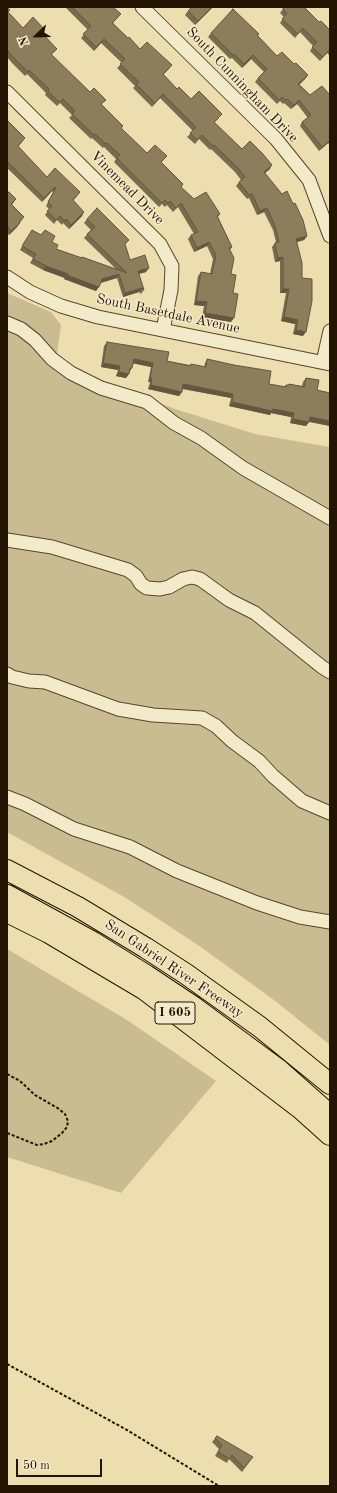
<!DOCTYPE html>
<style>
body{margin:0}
#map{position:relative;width:337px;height:1493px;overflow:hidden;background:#ecdeae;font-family:"Old Standard TT",serif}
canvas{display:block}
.frame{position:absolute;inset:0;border:8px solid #241402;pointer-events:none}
.north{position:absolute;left:16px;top:16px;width:40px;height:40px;-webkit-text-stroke:3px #f3eaca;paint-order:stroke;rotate:247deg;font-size:11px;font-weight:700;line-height:16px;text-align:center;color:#241402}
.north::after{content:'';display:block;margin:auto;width:14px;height:18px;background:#241402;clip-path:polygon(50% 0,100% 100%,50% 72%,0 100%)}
.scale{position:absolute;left:16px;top:1459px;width:86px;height:18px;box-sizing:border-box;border:2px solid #241402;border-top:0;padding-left:5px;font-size:12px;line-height:14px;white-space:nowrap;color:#241402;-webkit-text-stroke:3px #f3eaca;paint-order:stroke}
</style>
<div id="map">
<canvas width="337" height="1493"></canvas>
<div class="frame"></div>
<div class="north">N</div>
<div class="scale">50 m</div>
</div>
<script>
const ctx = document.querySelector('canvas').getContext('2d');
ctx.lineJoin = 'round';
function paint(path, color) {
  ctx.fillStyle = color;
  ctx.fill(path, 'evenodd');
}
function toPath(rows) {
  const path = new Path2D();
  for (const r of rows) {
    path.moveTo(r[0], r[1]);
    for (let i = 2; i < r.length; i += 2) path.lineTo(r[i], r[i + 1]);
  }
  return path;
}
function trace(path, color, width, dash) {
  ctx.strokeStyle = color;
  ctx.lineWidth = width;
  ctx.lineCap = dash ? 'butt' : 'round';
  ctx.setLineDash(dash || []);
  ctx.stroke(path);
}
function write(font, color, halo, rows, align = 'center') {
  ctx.font = font + ' "Old Standard TT",serif';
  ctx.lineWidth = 3;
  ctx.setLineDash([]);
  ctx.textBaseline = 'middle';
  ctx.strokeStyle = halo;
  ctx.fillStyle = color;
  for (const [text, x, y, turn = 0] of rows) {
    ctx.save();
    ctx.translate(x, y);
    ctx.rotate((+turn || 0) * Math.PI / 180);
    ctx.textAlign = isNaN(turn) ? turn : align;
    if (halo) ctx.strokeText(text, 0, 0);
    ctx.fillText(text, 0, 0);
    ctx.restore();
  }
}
const green = toPath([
 [7,293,51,312,61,325,57,354,67,367,175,409,255,434,330,447,330,1045,274,1000,198,945,126,898,7,832],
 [7,949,127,1020,216,1081,121,1193,7,1157]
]);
const path = toPath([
 [7,1074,20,1081,35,1095,59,1109,65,1114,68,1121,67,1127,62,1133,52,1141,44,1144,37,1145,7,1133],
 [7,1364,127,1430,219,1486]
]);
const minor = toPath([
 [142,7,276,139,309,180,330,236],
 [7,92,160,244,172,266,171,290,163,330],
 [7,277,30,292,61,306,98,317,330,364],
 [7,323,21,329,35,340,52,359,71,373,101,388,147,402,174,423,201,438,243,468,330,518],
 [323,362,330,331],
 [7,540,52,547,128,570,136,576,141,584,147,588,160,589,169,587,183,579,192,577,200,579,229,600,255,613,322,667,330,672],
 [7,674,12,677,29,681,45,682,118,709,153,715,202,718,216,726,232,741,259,761,273,776,302,801,330,813],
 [7,797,25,804,74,829,130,847,177,871,257,903,300,917,330,922]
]);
const highway = toPath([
 [7,870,78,907,146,948,186,974,260,1027,330,1084],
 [7,895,93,942,146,975,194,1007,278,1069,330,1115],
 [7,912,49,933,145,990,301,1109,330,1135]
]);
const wall = toPath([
 [7,7,8,12,23,28,41,33,57,49,51,55,102,105,123,126,121,128,147,153,164,160,161,162,183,184,181,187,194,199,220,214,218,217,232,247,230,250,231,274,233,293,231,322,202,317,204,306,194,305,198,276,201,272,210,274,213,259,207,246,194,252,188,239,191,235,194,234,178,207,173,212,167,205,165,207,162,204,159,207,114,162,116,159,104,147,103,148,92,138,91,139,69,118,72,115,60,103,57,106,45,95,46,93,27,74,25,76,12,63,7,57],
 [65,7,113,7,121,14,113,23,128,38,140,49,172,65,169,69,163,75,177,89,191,99,219,118,214,123,242,149,270,169,265,173,307,236,304,240,297,242,302,278,303,336,293,334,295,324,281,321,286,293,280,293,280,261,275,262,272,247,275,243,276,242,273,230,264,212,257,215,249,198,247,199,236,186,239,182,241,180,235,172,211,149,210,150,199,139,195,144,187,137,193,131,160,98,152,107,133,88,135,86,117,68,122,63,101,43,94,51,81,38,88,30],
 [213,7,195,25,185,15,188,11],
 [281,7,304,7,319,22,330,30,330,56,327,53,320,61,310,51,313,46,300,32,295,38,280,23,284,17,280,13,283,9],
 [211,33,259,34,257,36,277,56,294,64,308,75,305,79,299,84,310,95,330,95,330,146,328,143,319,151,300,126,302,122,308,118,297,104,291,109,284,103,283,104,280,101,277,104,255,82,258,78,264,72,251,59,242,68,232,58,230,59,208,37],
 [7,120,25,138,18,147,47,177,80,192,73,201,82,216,69,229,63,223,62,225,57,220,54,224,45,215,49,209,46,206,53,192,52,191,42,202,7,168],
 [7,194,16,199,12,205,24,217,17,227,9,235,7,233],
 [87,219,125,245,130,260,146,272,139,274,144,290,141,294,139,292,123,297,117,278,101,283,96,291,64,279,65,278,43,270,30,263,33,258,20,250,32,230,41,235,45,230,56,249,81,258,82,257,116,269,84,238,91,230,84,223],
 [107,342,167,361,190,365,191,364,204,367,205,363,207,359,269,384,284,387,286,385,288,385,289,384,302,386,303,382,306,378,317,390,330,393,330,426,309,422,306,426,290,423,291,417,271,413,270,415,229,406,231,398,182,389,182,392,179,396,148,389,150,382,148,382,151,367,133,363,132,368,126,378,116,376,118,370,101,367,104,346],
 [217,1436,250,1461,242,1472,229,1459,227,1463,215,1456,219,1449,212,1442]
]);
const shadedWall = toPath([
 [212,7,213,7,195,25,198,21],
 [104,39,101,43,94,51,96,47],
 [253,55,251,59,242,68,244,64],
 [308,75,305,79,296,88,298,84],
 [163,94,160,98,152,107,155,103],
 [299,100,297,104,291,109,294,105],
 [330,140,328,143,319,151,322,147],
 [272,165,270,169,261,176,264,172],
 [55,187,52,191,42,202,44,198],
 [267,208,264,212,257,215,260,211],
 [84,212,82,216,69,229,71,225],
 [20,223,17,227,9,235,11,231],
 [307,236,304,240,293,243,296,239],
 [209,242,207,246,194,252,197,248],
 [283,257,280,261,275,262,278,258],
 [46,266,68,274,65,278,43,270],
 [149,268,146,272,135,275,138,271],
 [119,274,117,278,99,283,102,279],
 [67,275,99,287,96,291,64,279],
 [142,288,139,292,123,297,125,293],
 [283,289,289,289,286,293,280,293],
 [196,301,207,302,204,306,194,305],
 [205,313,234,318,231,322,202,317],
 [284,317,298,320,295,324,281,321],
 [296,330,306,332,303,336,293,334],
 [134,359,153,363,151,367,131,363],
 [103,363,120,366,118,370,101,367],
 [119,372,129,374,126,378,116,376],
 [150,378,152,378,150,382,148,382],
 [183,384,233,394,231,398,180,388],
 [151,385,182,392,179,396,148,389],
 [232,402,273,409,294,413,291,417,271,413,270,415,229,406],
 [310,417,330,421,330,426,307,421],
 [293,419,309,422,306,426,290,423]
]);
const building = toPath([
 [7,7,10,10,8,12,23,28,33,17,44,29,41,32,57,49,51,54,90,92,94,88,106,100,101,104,123,126,121,128,147,153,155,145,167,156,161,162,183,184,181,187,194,199,206,192,220,214,217,216,232,247,229,248,234,258,231,274,236,275,233,293,238,294,234,318,205,313,207,302,196,301,201,272,212,274,216,255,209,242,197,248,191,235,198,232,181,203,176,208,170,201,168,203,165,200,162,203,117,158,120,155,107,143,106,144,95,134,94,135,72,114,75,111,63,99,59,102,48,91,49,89,29,70,28,72,15,59,7,50,7,7],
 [72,7,113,7,121,14,112,23,128,38,129,37,140,49,147,42,172,65,163,74,177,89,179,87,191,99,199,91,222,114,214,122,242,149,250,141,263,154,272,165,264,172,282,194,287,191,293,204,295,203,303,220,307,236,296,239,302,263,302,278,312,279,312,301,306,332,296,330,298,320,284,317,289,289,283,289,283,257,278,258,275,243,279,242,275,226,267,208,260,211,252,194,249,195,239,182,245,177,238,168,214,145,213,146,202,135,197,140,190,133,196,127,163,94,155,103,136,84,139,82,120,64,125,59,104,39,96,47,83,34,91,26,72,7],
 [192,7,212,7,198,21,188,11,192,7],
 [285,7,304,7,319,22,321,21,330,30,330,49,323,57,312,47,317,42,303,28,298,34,282,19,287,13,283,9,285,7],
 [233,9,259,34,257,35,277,56,282,52,294,64,296,63,308,75,298,84,310,95,322,86,330,95,330,140,322,147,302,122,311,115,299,100,294,105,287,99,285,100,282,97,279,100,258,78,267,69,253,55,244,64,234,54,233,55,211,33,233,9],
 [7,120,25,138,18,146,47,177,55,168,80,192,73,200,84,212,71,225,66,219,65,221,60,216,56,220,47,211,52,206,48,202,56,188,55,187,44,198,7,161,7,120],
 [9,192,16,199,11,204,24,217,19,222,20,223,11,231,7,226,7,194,9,192],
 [97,208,129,240,125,244,130,260,145,255,149,268,138,271,144,290,142,288,125,293,119,274,102,279,99,287,67,275,68,274,46,266,33,259,36,254,22,246,32,230,41,235,45,230,55,236,52,242,58,245,56,249,82,258,82,257,127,273,87,234,95,227,87,219,97,208],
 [107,342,169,352,167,361,190,366,191,364,206,367,207,359,234,365,271,371,269,384,286,387,286,385,289,385,289,384,304,387,306,378,319,380,317,390,330,393,330,421,310,417,309,422,293,419,294,413,273,409,272,411,232,402,233,394,183,384,182,392,151,385,152,378,150,378,153,363,134,359,132,368,130,368,129,374,119,372,120,366,103,363,107,342],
 [217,1436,253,1457,244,1468,232,1455,230,1459,218,1452,222,1445,215,1438,217,1436]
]);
const shields = [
 [175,1013,40]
];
const shieldNames = [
 ["I 605",175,1013]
];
const streetNames = [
 ["South Cunningham Drive",242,85,46],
 ["Vinemead Drive",127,188,45],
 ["South Basetdale Avenue",168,314,12],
 ["San Gabriel River Freeway",174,969,34]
];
paint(green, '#cabc91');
trace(minor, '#56462d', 15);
trace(highway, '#241402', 22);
trace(path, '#241402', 2, [3, 2]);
trace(minor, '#f3eaca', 13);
trace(highway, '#ecdeae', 20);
paint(wall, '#786c4e');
paint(shadedWall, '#625840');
paint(building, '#8c7d5b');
trace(building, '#625840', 1);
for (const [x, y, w] of shields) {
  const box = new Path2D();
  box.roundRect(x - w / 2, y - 11, w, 22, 3);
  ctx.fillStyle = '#f3eaca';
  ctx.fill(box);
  trace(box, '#241402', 1);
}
write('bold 13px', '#241402', null, shieldNames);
write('14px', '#241402', '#f3eaca', streetNames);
</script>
